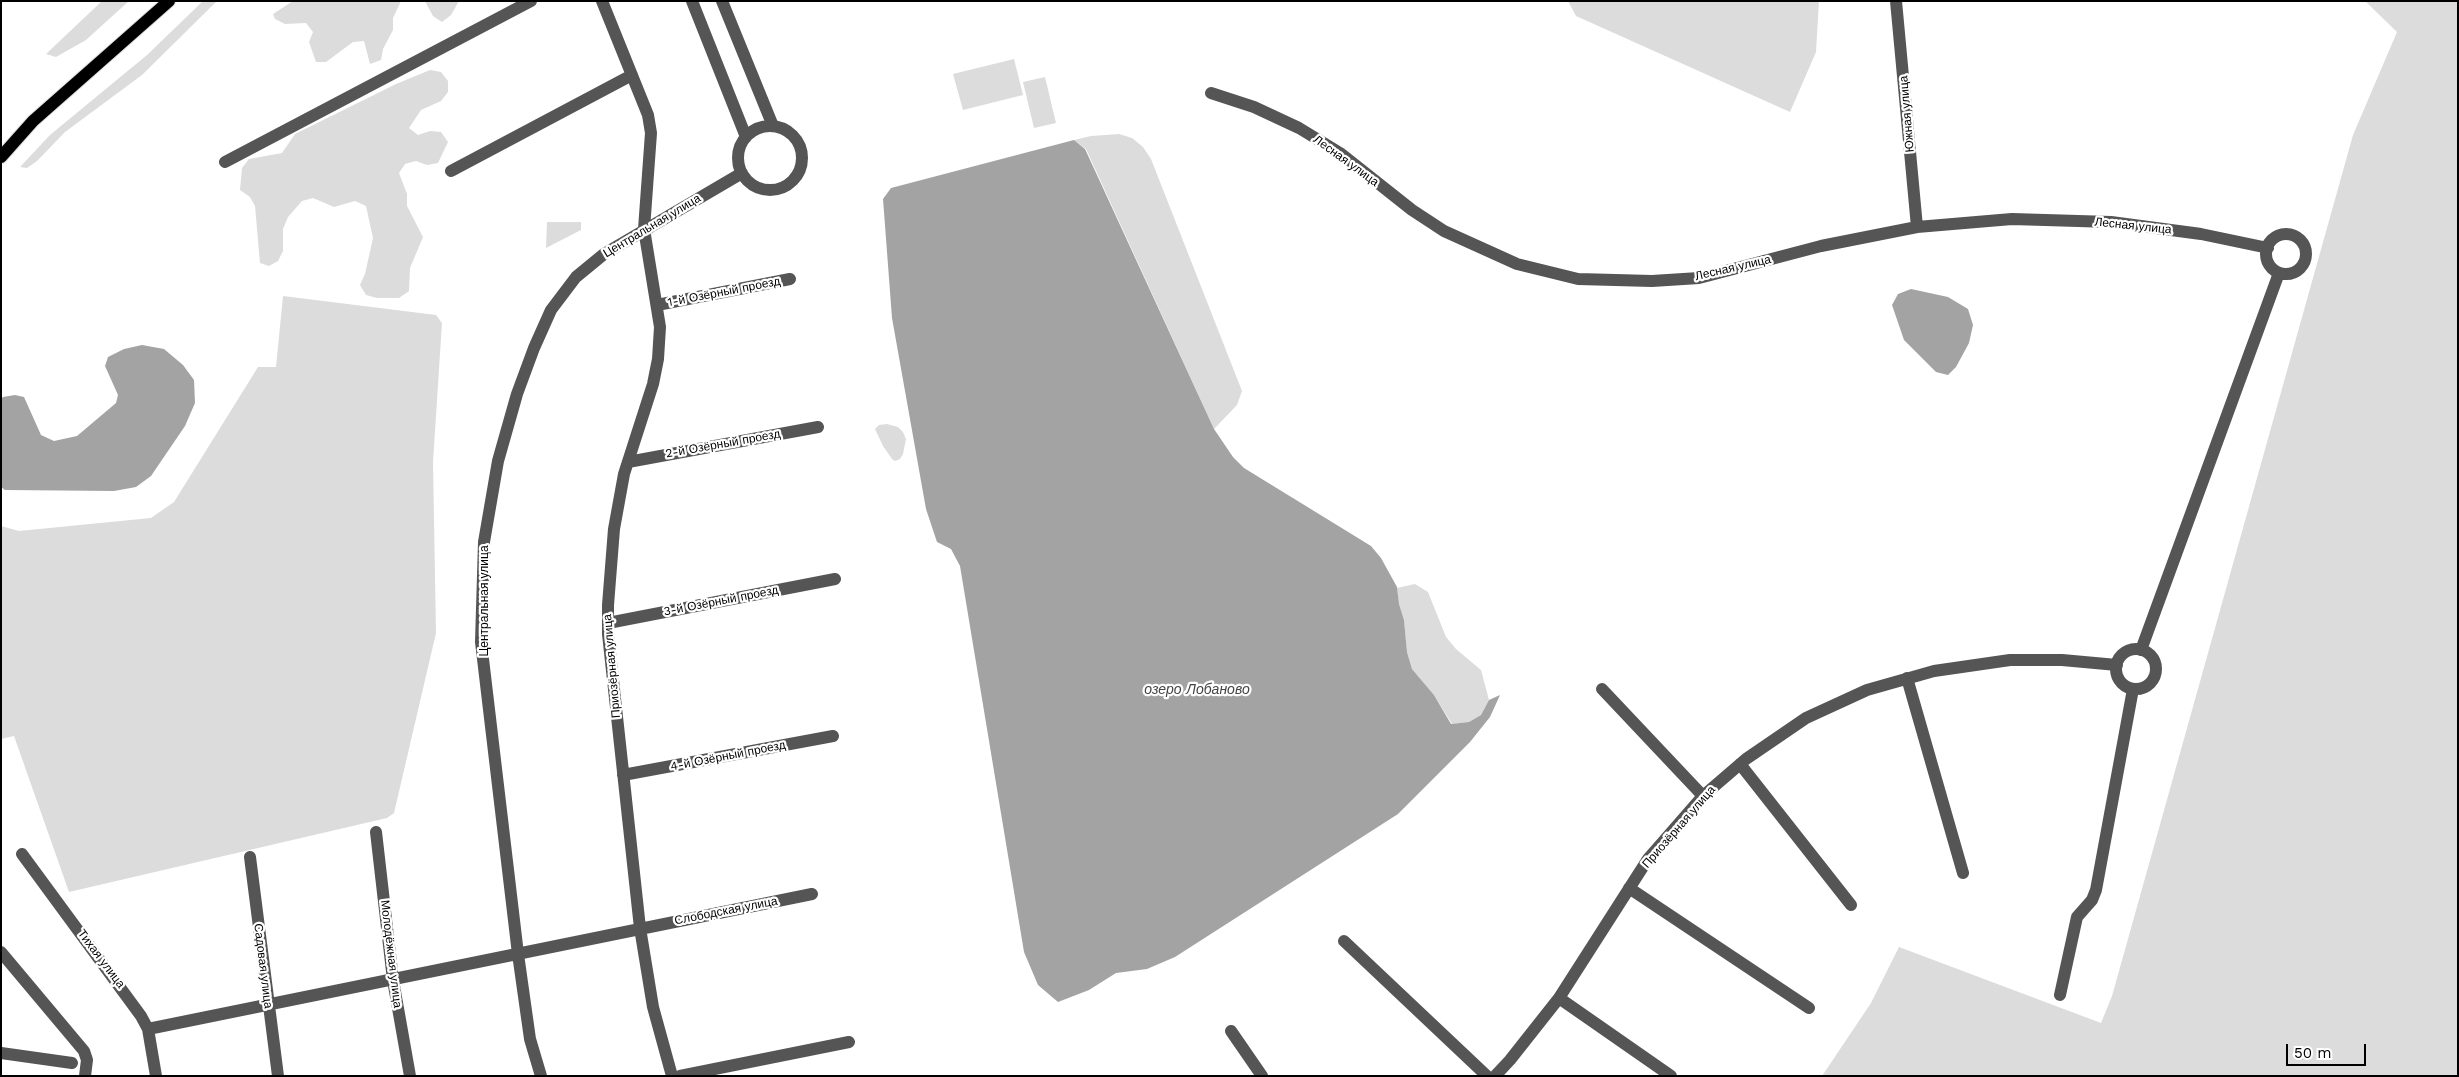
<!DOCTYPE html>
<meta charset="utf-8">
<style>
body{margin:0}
#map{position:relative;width:2459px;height:1077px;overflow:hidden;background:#fff;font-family:"Work Sans",sans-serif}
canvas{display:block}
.frame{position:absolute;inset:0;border:2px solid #000;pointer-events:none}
.scale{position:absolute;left:2286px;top:1044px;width:80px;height:22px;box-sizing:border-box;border:2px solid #000;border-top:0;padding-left:6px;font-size:15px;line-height:18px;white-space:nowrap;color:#000;-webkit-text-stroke:4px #fff;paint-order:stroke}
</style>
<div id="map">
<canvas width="2459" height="1077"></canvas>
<div class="frame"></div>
<div class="scale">50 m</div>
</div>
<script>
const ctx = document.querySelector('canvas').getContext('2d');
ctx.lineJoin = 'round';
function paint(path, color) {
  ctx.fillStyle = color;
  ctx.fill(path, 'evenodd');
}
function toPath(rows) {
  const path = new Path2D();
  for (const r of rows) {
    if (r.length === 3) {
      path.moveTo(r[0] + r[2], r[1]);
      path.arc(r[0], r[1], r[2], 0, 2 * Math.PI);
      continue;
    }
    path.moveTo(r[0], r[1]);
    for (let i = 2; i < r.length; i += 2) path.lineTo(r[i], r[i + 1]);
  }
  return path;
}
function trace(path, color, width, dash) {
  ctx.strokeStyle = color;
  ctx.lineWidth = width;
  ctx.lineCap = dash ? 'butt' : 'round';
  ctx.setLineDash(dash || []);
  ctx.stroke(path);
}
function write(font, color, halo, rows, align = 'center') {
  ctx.font = font + ' "Work Sans",sans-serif';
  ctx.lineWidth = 4.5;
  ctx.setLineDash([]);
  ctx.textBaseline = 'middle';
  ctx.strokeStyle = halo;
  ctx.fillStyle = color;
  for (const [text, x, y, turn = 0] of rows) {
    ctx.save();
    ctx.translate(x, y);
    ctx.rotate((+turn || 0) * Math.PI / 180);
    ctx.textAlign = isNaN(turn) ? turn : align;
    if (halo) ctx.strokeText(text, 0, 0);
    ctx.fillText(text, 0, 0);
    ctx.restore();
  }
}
const green = toPath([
 [102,1,129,1,86,40,56,57,46,54],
 [203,1,217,1,142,75,65,132,37,161,27,168,20,167,50,135,147,55],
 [293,1,401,1,393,18,393,30,383,49,381,60,370,64,364,41,353,42,326,62,316,62,309,42,313,32,306,23,285,24,275,19,273,14],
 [425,1,459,1,451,15,442,22,433,16],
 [1568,1,1819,1,1816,52,1790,112,1576,16],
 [2365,1,2458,1,2458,1076,1822,1076,1871,1003,1899,947,2101,1023,2112,996,2353,135,2397,32],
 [1014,59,1023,95,963,110,953,74],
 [430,70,441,72,448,81,448,92,441,101,421,110,409,128,418,135,430,131,441,132,448,142,438,163,427,165,416,161,405,164,399,173,407,194,407,206,423,237,410,268,409,291,399,298,377,298,366,295,360,285,365,274,373,238,366,206,355,201,334,207,313,198,302,201,288,217,283,229,283,251,278,261,269,266,260,263,255,206,250,197,240,190,242,168,249,159,282,153,295,134,396,84],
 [1045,77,1056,123,1034,128,1023,82],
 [1119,134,1132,138,1143,147,1151,159,1242,391,1237,405,1214,429,1086,149,1074,140,1091,136],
 [547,222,581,222,581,230,546,248],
 [283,296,436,315,442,323,433,462,436,633,394,813,387,818,69,892,14,736,1,739,1,526,19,531,151,518,174,502,258,367,276,367],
 [887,424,898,427,903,432,906,439,903,454,900,459,895,461,892,459,883,446,875,429,879,425],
 [1415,584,1428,592,1446,637,1456,649,1481,670,1489,700,1481,715,1469,722,1452,724,1434,695,1412,669,1407,652,1404,620,1399,604,1397,588]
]);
const water = toPath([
 [1074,140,1085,149,1214,429,1233,457,1244,468,1371,546,1381,558,1397,587,1399,604,1404,620,1407,652,1412,669,1434,695,1451,724,1469,722,1481,715,1489,700,1500,695,1490,717,1470,742,1398,814,1175,957,1147,969,1116,973,1089,990,1058,1002,1038,985,1024,952,960,566,951,549,937,542,926,509,892,318,883,199,891,188],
 [1911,289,1948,297,1968,309,1973,325,1969,343,1956,367,1948,375,1936,372,1904,340,1892,305,1898,294],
 [142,345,164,349,183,365,194,380,195,403,185,426,151,476,136,487,114,491,5,490,1,487,1,399,3,397,15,395,24,397,41,435,54,441,77,436,116,403,118,395,105,366,108,357,124,349]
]);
const minor = toPath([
 [602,1,648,115,651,133,644,229,660,327,658,359,653,384,624,474,614,529,608,605,608,634,640,928,653,1007,672,1076],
 [692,1,746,137],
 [722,1,773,126],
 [1896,1,1917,227],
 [1211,93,1254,107,1299,128,1340,153,1412,210,1444,231,1517,264,1578,279,1652,281,1699,278,1821,246,1917,227,2012,219,2111,222,2201,234,2268,248],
 [770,158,32],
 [225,162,531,1],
 [451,171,632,75],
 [2286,254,20],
 [657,305,790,279],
 [628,462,818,427],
 [608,623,835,579],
 [2136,669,20],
 [2141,650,2279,273],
 [1907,678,1963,873],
 [1602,689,1703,796],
 [1740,764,1851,905],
 [623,775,833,736],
 [376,832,393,980,410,1076],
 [22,854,141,1016,148,1029,156,1076],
 [250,857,278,1076],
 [1629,888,1809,1008],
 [1344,941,1487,1076],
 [1,952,84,1051,87,1060,85,1076],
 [2060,995,2077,917,2092,900,2096,890,2133,689],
 [1559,998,1671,1076],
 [148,1029,812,894],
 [1231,1031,1262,1076],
 [1,1053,72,1063],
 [541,1076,530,1039,518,954,481,642,484,542,498,461,517,394,534,348,551,310,576,277,604,254,742,173],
 [680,1076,849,1042],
 [1495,1076,1510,1060,1559,998,1648,859,1703,796,1746,759,1806,718,1867,690,1934,671,2010,660,2062,660,2117,665]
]);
const major = toPath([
 [1,157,33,121,169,1]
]);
const streetNames = [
 ["Южная улица",1907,114,-95],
 ["Лесная улица",1346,161,36],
 ["Центральная улица",652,226,-31],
 ["Лесная улица",2133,226,6],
 ["Лесная улица",1733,268,-13],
 ["1-й Озёрный проезд",724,292,-11],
 ["2-й Озёрный проезд",723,444,-10],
 ["Центральная улица",484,601,-90],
 ["3-й Озёрный проезд",721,601,-11],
 ["Приозёрная улица",612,666,-95],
 ["4-й Озёрный проезд",728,756,-11],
 ["Приозёрная улица",1679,827,-49],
 ["Слободская улица",726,911,-11],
 ["Молодёжная улица",391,954,83],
 ["Тихая улица",101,959,53],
 ["Садовая улица",263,966,83]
];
const waterNames = [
 ["озеро Лобаново",1197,690]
];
paint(green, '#dcdcdc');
paint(water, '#a3a3a3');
trace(major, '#dbdbdb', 14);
trace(minor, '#555', 12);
trace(major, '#000', 12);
write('12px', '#000', '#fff', streetNames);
write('italic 14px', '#444', '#fff', waterNames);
</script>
